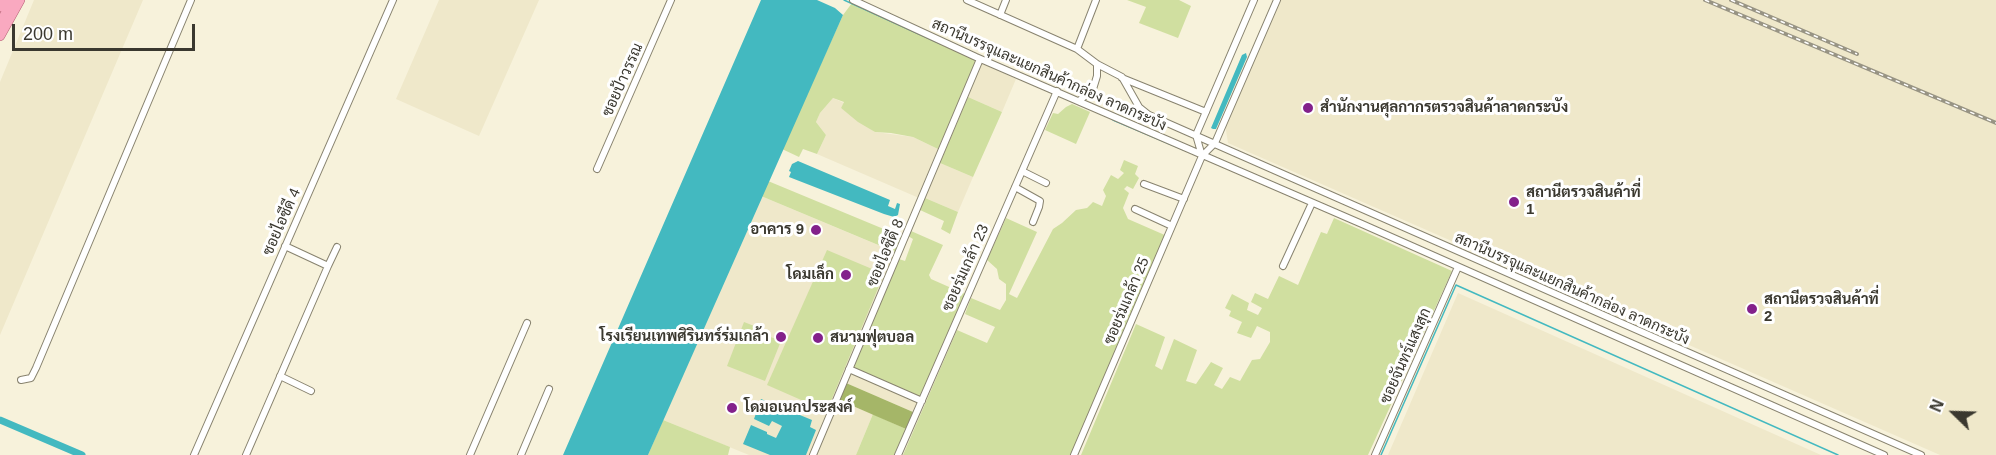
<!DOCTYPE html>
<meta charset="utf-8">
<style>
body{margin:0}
#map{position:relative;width:1996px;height:455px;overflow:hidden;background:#f7f2db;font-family:Helvetica,sans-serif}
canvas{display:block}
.north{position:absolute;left:1924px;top:383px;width:60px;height:60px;-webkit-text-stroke:4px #fff;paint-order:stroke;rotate:293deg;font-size:16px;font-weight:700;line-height:24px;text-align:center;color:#3a382f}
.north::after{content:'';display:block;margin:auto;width:21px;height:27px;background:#3a382f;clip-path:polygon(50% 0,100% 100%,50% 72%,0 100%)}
.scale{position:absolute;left:12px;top:24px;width:183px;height:27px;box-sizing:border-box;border:3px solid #3a382f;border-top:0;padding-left:8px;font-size:18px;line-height:21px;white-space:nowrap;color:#3a382f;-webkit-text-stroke:4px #fff;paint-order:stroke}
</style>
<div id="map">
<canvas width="1996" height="455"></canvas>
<div class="north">N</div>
<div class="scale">200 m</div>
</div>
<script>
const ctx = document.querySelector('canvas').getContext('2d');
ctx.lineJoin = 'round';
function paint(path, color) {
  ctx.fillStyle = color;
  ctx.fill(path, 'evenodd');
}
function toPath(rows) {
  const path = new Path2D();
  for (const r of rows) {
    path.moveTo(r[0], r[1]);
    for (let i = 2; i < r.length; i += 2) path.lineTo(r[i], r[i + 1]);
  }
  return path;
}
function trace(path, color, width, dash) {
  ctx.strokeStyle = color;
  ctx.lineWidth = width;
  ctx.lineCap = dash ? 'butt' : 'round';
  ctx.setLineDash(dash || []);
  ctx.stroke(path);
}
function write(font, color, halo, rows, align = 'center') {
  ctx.font = font + ' Helvetica,Sarabun,sans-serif';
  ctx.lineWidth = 6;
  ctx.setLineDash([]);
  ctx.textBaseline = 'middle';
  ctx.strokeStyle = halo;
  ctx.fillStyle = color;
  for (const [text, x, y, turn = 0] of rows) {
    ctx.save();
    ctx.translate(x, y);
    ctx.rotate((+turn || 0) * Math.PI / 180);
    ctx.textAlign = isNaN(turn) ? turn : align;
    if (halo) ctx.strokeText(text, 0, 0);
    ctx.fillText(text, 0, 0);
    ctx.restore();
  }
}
const built = toPath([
 [34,0,143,0,0,335,0,82],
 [439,0,539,0,479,136,396,99],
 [1276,0,1996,0,1996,455,1940,455,1228,143,1225,124],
 [981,63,1016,79,1002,112,968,97],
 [833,98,844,103,841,108,875,132,913,137,938,149,919,198,817,154,826,135,816,122,820,113],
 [940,163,973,177,958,212,925,198],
 [761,196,897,253,810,455,749,455,663,420],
 [1458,293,1821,455,1388,455],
 [851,373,919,401,913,412,846,383],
 [837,400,873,414,856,455,816,455]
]);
const green = toPath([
 [1127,0,1179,0,1191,6,1178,38,1139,23,1146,7],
 [852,3,977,59,938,149,913,137,891,133,875,132,858,122,841,108,844,102,833,98,820,113,816,122,826,135,817,154,803,149,799,157,782,149,843,15],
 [968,97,1002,112,973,177,940,163],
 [1072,104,1090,112,1076,144,1045,130,1053,113,1058,114,1066,107],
 [1124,160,1138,166,1135,174,1139,178,1133,189,1127,186,1124,189,1129,193,1123,208,1128,219,1167,236,1072,455,903,455,957,330,987,343,995,327,965,314,971,298,1000,310,1006,300,1006,284,999,279,997,269,987,260,1006,218,1037,232,1009,294,1017,298,1053,229,1062,223,1076,210,1087,208,1093,202,1102,206,1106,196,1103,190,1111,175,1118,179,1124,173,1120,170],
 [768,181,903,237,895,252,761,196],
 [925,198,958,212,950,234,941,229,944,221,920,210],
 [1334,218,1452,271,1368,455,1081,455,1136,324,1165,337,1155,366,1162,370,1174,339,1197,350,1186,381,1196,384,1211,362,1223,368,1214,385,1222,389,1230,377,1240,381,1252,360,1260,359,1270,342,1270,332,1257,326,1251,338,1237,333,1242,322,1229,316,1231,311,1225,308,1232,294,1249,303,1247,310,1258,315,1262,308,1251,302,1255,293,1268,299,1279,276,1298,285,1321,232,1327,234],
 [911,231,943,245,929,275,931,279,965,294,920,397,852,368,899,259,905,261,913,239,908,236],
 [827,250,884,274,828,408,824,410,767,385],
 [744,322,762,329,760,333,781,341,765,381,727,366],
 [873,414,906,429,894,455,856,455],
 [663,420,730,447,728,455,648,455]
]);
const forest = toPath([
 [846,383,913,412,906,429,839,400]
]);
const water = toPath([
 [761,0,817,0,835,8,843,15,648,455,563,455],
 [1246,53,1247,57,1216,129,1213,129,1211,128,1242,55],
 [798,161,890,200,888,206,895,209,897,203,900,204,898,215,894,217,884,214,789,177,791,172,789,171,792,164],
 [761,399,812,420,810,427,816,430,806,455,770,455,743,444,751,425,767,432,767,434,776,438,782,426,772,421,769,426,754,419]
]);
const stream = toPath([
 [844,0,941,44],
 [1113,120,1184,150],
 [1381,455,1456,285,1838,455]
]);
const canal = toPath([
 [0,420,82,455]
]);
const street = toPath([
 [853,0,976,57,1362,224,1884,455],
 [967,0,1077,49,1097,64,1122,77,1139,107,1149,115,1921,455],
 [1254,0,1196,135,1202,156,1215,143,1277,0],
 [1000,15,1006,0],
 [1077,49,1096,0],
 [1122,78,1206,112],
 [1079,101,1093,89,1097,76,1097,64],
 [597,169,671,0],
 [1022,171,1046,183],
 [1144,184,1184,199],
 [1015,187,1040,201,1039,207,1033,222],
 [1135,209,1172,226],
 [328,266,337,247],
 [1283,266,1312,203],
 [849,369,922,401],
 [280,376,311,391],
 [21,380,31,378,36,368,191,0],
 [194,455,393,0],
 [246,455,328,266,285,246],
 [470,455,527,323],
 [521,455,549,389],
 [813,455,980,59],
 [898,455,1057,91],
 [1074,455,1202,156],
 [1375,455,1458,267]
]);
const primary = toPath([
 [0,7,4,0],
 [0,23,13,0],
 [0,36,20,0]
]);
const rail = toPath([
 [1705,0,1996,123],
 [1731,0,1857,54]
]);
const markers = [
 [1308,108,6,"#83218b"],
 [1514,202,6,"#83218b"],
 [816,230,6,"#83218b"],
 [846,275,6,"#83218b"],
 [1752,309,6,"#83218b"],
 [781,337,6,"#83218b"],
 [818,338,6,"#83218b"],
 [732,408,6,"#83218b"]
];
const streetNames = [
 ["สถานีบรรจุและแยกสินค้ากล่อง ลาดกระบัง",1049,75,24],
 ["ซอยป้าวรรณ",623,80,-66],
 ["ซอยไอซีดี 4",282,222,-66],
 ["ซอยไอซีดี 8",886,253,-67],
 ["ซอยร่มเกล้า 23",966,268,-66],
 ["สถานีบรรจุและแยกสินค้ากล่อง ลาดกระบัง",1572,289,24],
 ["ซอยร่มเกล้า 25",1127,301,-67],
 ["ซอยจันทร์แสงสุก",1406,356,-66]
];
const poiNames = [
 ["สำนักงานศุลกากรตรวจสินค้าลาดกระบัง",1320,108],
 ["สถานีตรวจสินค้าที่",1526,193],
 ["1",1526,210],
 ["อาคาร 9",804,230,"right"],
 ["โดมเล็ก",834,275,"right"],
 ["สถานีตรวจสินค้าที่",1764,300],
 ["2",1764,317],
 ["โรงเรียนเทพศิรินทร์ร่มเกล้า",769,337,"right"],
 ["สนามฟุตบอล",830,338],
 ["โดมอเนกประสงค์",744,408]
];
paint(built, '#efe8ca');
paint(green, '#d0dfa0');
paint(forest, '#a5b668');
paint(water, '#43b9c0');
trace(stream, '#43b9c0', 1.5);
trace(canal, '#43b9c0', 7);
trace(street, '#88836f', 8);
trace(primary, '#b45c72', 10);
trace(street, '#fff', 6);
trace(primary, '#f9a9c0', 9);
trace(rail, '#989484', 4);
trace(rail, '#fff', 1.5, [4.5]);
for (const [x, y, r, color] of markers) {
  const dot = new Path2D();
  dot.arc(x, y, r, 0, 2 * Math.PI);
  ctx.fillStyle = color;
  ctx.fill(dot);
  trace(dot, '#fff', 2);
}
write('15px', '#3a382f', '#fff', streetNames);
write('bold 15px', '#3a382f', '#fff', poiNames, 'left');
</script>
